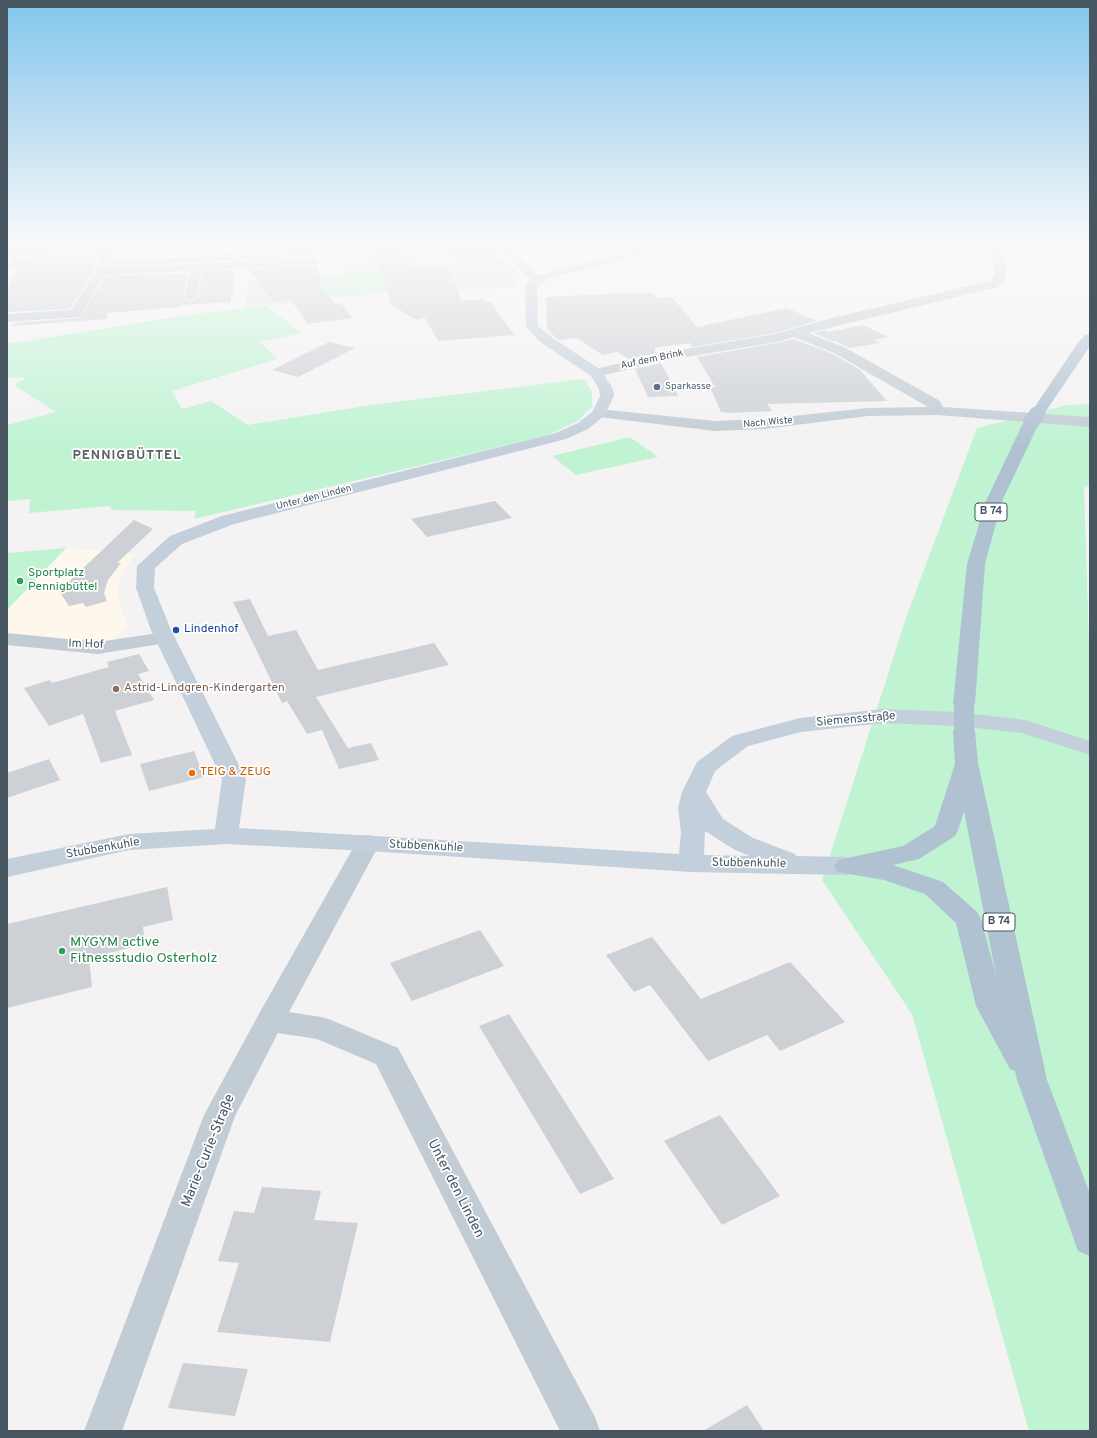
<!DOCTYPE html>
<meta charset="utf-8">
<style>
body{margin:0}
#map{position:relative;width:1097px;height:1438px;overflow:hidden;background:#f4f2f2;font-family:Overpass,sans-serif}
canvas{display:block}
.frame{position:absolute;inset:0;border:8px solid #485661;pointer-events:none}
</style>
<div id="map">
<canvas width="1097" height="1438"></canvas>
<div class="frame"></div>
</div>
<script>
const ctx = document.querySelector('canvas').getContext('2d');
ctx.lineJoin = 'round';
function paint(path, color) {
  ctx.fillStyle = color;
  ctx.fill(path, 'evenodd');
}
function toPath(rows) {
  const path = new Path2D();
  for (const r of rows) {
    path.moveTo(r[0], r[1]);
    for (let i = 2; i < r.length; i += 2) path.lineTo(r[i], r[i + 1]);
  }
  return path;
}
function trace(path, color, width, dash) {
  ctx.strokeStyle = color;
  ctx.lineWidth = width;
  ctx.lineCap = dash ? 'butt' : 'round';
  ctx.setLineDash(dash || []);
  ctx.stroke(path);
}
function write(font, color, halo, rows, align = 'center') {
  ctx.font = font + ' Overpass,sans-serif';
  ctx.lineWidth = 3.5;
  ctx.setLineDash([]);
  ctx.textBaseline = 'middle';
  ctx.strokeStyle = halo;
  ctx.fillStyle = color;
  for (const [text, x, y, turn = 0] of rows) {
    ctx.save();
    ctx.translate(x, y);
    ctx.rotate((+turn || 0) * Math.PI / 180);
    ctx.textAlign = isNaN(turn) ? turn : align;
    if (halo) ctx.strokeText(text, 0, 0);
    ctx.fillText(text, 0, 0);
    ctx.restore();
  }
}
const commercial = toPath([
 [66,548,136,554,123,572,117,586,121,607,128,627,112,640,92,642,7,634,7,610]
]);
const education = toPath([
 [414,253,423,264,502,257,523,280,517,284,515,288,414,290,245,308,250,280,342,274,366,257]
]);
const green = toPath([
 [111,246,282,246,113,254],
 [380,271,384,282,426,279,390,290,318,298,324,292,318,283,300,277],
 [266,306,302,333,260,342,278,359,172,391,182,409,211,401,248,425,377,404,584,379,592,392,592,406,579,420,548,435,194,519,196,511,112,510,110,506,29,513,30,499,7,501,7,425,56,412,14,385,26,378,7,377,7,344,194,314],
 [1090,404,1090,486,1084,488,1090,673,1090,1431,1029,1431,912,1014,822,880,906,618,977,428,1067,405],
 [630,437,658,457,576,475,552,456],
 [66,548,7,610,7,553]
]);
const building = toPath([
 [111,246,117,246,117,260,149,257,150,260,213,256,212,253,235,252,235,260,110,266,114,254],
 [399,246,414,268,447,266,462,301,483,299,485,302,491,302,514,335,438,341,425,318,417,320,391,305,373,247],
 [443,246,489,246,503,263,479,265,471,257,460,267],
 [312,247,315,257,243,260,238,254,292,251,292,248],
 [99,253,94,271,70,309,7,312,7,292,16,268,9,268,12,258],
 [317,265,322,289,335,304,341,303,353,318,308,324,291,300,273,302,249,269],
 [234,270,233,293,231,293,231,302,182,305,182,307,108,313,107,319,12,326,14,323,79,318,106,276,188,273,184,296,186,300,191,301,196,300,198,296,203,271],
 [626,293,627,294,653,293,657,298,672,297,697,327,787,308,817,321,775,333,692,347,690,343,654,348,656,353,629,359,617,352,603,355,576,338,558,340,547,329,546,297],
 [863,325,888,337,874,340,880,343,850,348,834,340,836,342,813,333,826,330,828,332],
 [794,339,833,354,860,370,887,401,767,404,772,411,730,413,721,412,710,387,715,387,697,357,776,343],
 [329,342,355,348,298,377,272,370],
 [661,363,678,396,648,397,635,369],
 [495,501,512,518,427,537,411,519],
 [134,520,153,529,117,563,121,563,108,580,104,593,107,601,86,607,83,603,69,606,59,591],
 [250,599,268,636,296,630,318,670,434,643,449,665,316,697,348,748,371,743,379,760,339,769,322,730,307,734,287,701,282,703,233,602],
 [139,654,149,671,138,674,154,700,115,711,132,755,101,763,83,714,49,726,24,688,50,680,52,683,109,667,107,662],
 [194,751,204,777,149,791,140,764],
 [49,759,60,780,7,798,7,773],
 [167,887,173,920,143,927,145,944,89,958,92,987,7,1008,7,924],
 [480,930,504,966,412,1001,390,963],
 [652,937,701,999,790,962,845,1022,780,1051,767,1035,708,1061,650,985,634,992,606,955],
 [509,1014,614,1179,580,1194,479,1026],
 [720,1115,780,1196,722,1225,664,1141],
 [262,1187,321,1191,314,1220,358,1223,330,1342,217,1332,239,1263,218,1261,234,1211,254,1213],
 [183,1363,248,1369,235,1416,168,1408],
 [747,1405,764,1431,703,1431]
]);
const street = toPath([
 [73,246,109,246,113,254,108,268,313,258,317,259,319,261,317,263,313,264,202,270,197,296,195,299,191,300,187,299,185,296,190,271,105,275,79,317,7,322,7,314,71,310,95,272,101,254,100,251,7,257,7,251,73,246],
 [985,246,996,246,1002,253,1007,274,998,287,808,333,844,347,940,401,943,407,1090,417,1090,427,937,415,868,416,764,429,715,431,599,417,594,416,592,413,594,410,599,409,715,421,764,419,868,408,928,407,834,353,794,337,776,342,663,361,596,377,591,376,589,373,591,370,663,353,775,334,832,318,990,281,995,274,991,254,985,246],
 [165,632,172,634,175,638,172,642,98,654,7,645,7,633,98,642,165,632],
 [368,835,377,837,380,843,289,1012,321,1017,331,1020,398,1048,595,1417,600,1431,560,1431,376,1064,317,1039,278,1033,235,1116,122,1431,84,1431,204,1115,260,1012,356,843,359,837,368,835]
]);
const secondary = toPath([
 [498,246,509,246,536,274,540,275,647,246,664,246,663,248,551,278,537,287,538,326,550,336,601,370,613,389,614,396,604,416,588,429,566,439,234,524,182,544,155,568,154,588,171,630,246,779,239,828,679,854,681,832,678,808,682,792,697,762,732,736,800,718,884,709,957,712,1025,720,1090,741,1090,755,1022,733,957,726,884,723,801,732,748,746,715,771,706,792,723,819,753,838,795,854,796,856,847,857,856,860,860,866,856,872,847,875,691,872,368,851,226,844,129,850,7,877,7,859,129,834,215,829,222,779,151,630,136,588,137,566,170,536,222,516,556,433,578,423,593,411,600,396,599,389,591,376,540,342,526,327,525,286,531,279,528,278,498,246],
 [705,831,735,850,750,856,704,855,705,831]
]);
const primary = toPath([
 [1090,334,1090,346,1042,417,1037,418,1032,417,1030,414,1077,344,1085,335,1090,334],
 [1031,418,1036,420,1039,423,1002,501,985,564,975,704,972,709,964,710,956,709,953,704,967,564,986,501,1023,423,1026,420,1031,418],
 [964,724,972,726,975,731,978,763,1047,1080,1090,1194,1090,1256,1078,1251,1017,1080,1015,1071,1010,1069,976,1006,956,923,925,894,884,880,838,872,834,866,838,860,903,846,935,826,955,764,953,731,956,726,964,724],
 [964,811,996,975,981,919,977,912,943,882,893,865,919,859,955,836,958,830,964,811]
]);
const primaryBridgeFar1 = toPath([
 [1031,423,1037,414]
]);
const primaryBridge = toPath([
 [964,704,964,731]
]);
const markers = [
 [657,387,4,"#5c6f8a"],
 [20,581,4,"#2e9e5b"],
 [176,630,4,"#1a4fb4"],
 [116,689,4,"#8d6e63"],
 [192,773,4,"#e8710a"],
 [62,951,4,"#2e9e5b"]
];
const farStreetnames = [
 ["Auf dem Brink",652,360,-12],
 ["Nach Wiste",768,423,-5],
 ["Unter den Linden",314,498,-14]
];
const farServicenames = [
 ["Sparkasse",665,387]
];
const shields = [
 [991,512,32],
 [999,922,32]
];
const shieldNames = [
 ["B 74",991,512],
 ["B 74",999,922]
];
const leisureNames = [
 ["Sportplatz",28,574],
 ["Pennigbüttel",28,588]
];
const transitNames = [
 ["Lindenhof",184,630]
];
const streetNames = [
 ["Im Hof",86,645,2],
 ["Siemensstraße",856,720,-5],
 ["Stubbenkuhle",426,847,3],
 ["Stubbenkuhle",103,849,-10],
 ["Stubbenkuhle",749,864,1]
];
const educationNames = [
 ["Astrid-Lindgren-Kindergarten",124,689]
];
const foodNames = [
 ["TEIG & ZEUG",200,773]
];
const farDistrictnames = [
 ["PENNIGBÜTTEL",127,456]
];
const nearLeisurenames = [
 ["MYGYM active",70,943],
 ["Fitnessstudio Osterholz",70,959]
];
const nearStreetnames = [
 ["Marie-Curie-Straße",209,1151,-68],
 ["Unter den Linden",455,1189,63]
];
paint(commercial, '#fef8ec');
paint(education, '#e5e3e4');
paint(green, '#bff3d2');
paint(building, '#cdd1d6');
paint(street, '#c2ccd4');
paint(secondary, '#c3cfdb');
paint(primary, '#b0c2d2');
trace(primaryBridgeFar1, '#b0c2d2', 16);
trace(primaryBridge, '#b0c2d2', 20);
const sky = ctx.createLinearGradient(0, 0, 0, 447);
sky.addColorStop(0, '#82c5ec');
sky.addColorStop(0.55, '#faf9f9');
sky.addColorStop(1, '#faf9f900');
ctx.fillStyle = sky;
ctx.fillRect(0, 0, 1097, 447);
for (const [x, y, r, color] of markers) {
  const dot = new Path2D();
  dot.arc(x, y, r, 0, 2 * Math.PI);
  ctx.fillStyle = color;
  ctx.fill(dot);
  trace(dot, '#fff', 1.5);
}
write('10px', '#485661', '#fff', farStreetnames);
write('10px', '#4e5e75', '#fff', farServicenames, 'left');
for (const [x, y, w] of shields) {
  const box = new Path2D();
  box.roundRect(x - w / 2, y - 9, w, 18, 3);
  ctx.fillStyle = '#fff';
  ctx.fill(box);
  trace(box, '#485661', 1);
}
write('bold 11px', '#485661', null, shieldNames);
write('12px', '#27864d', '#fff', leisureNames, 'left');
write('12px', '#164399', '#fff', transitNames, 'left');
write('12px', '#485661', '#fff', streetNames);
write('12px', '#785e54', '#fff', educationNames, 'left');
write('12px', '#c56008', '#fff', foodNames, 'left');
ctx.letterSpacing = '1px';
write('bold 13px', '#5d6267', '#fff', farDistrictnames);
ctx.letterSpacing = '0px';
write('14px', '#27864d', '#fff', nearLeisurenames, 'left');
write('14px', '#485661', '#fff', nearStreetnames);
</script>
